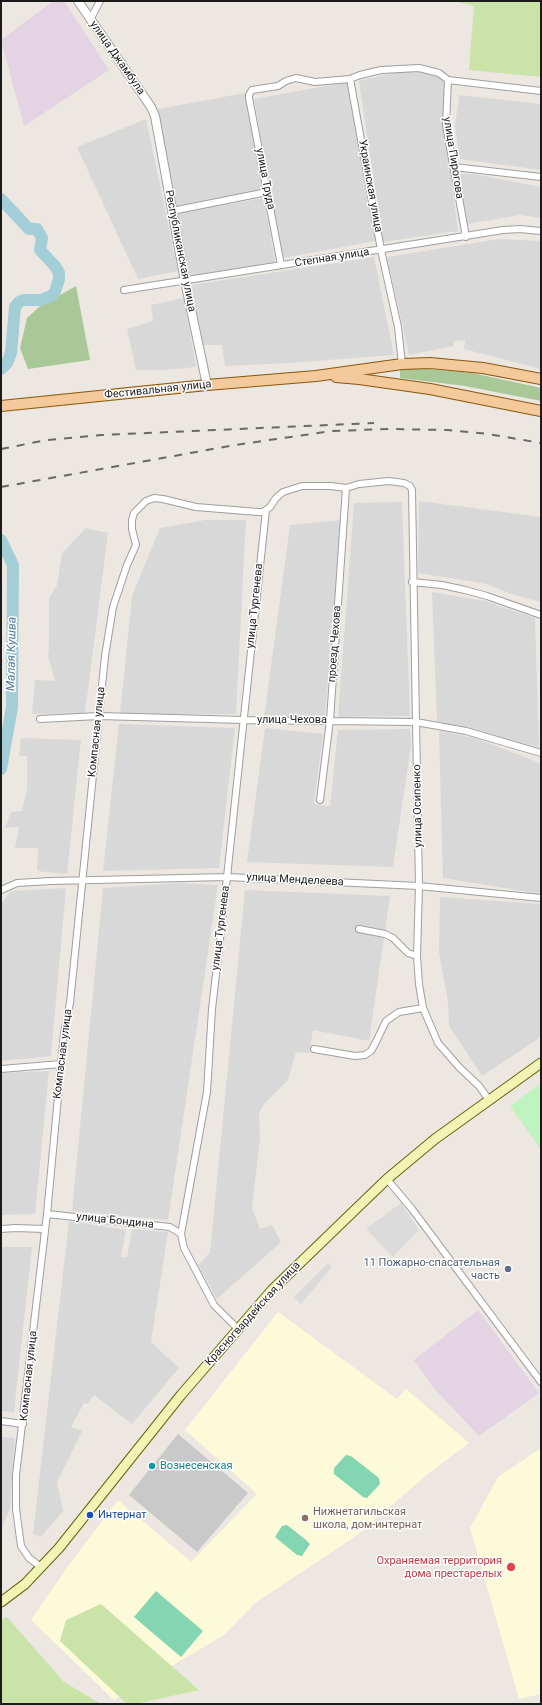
<!DOCTYPE html>
<meta charset="utf-8">
<style>
body{margin:0}
#map{position:relative;width:542px;height:1705px;overflow:hidden;background:#ece7e1;font-family:Roboto,sans-serif}
canvas{display:block}
.frame{position:absolute;inset:0;border:2px solid #1b1b1b;pointer-events:none}
</style>
<div id="map">
<canvas width="542" height="1705"></canvas>
<div class="frame"></div>
</div>
<script>
const ctx = document.querySelector('canvas').getContext('2d');
ctx.lineJoin = 'round';
function paint(path, color) {
  ctx.fillStyle = color;
  ctx.fill(path, 'evenodd');
}
function toPath(rows) {
  const path = new Path2D();
  for (const r of rows) {
    path.moveTo(r[0], r[1]);
    for (let i = 2; i < r.length; i += 2) path.lineTo(r[i], r[i + 1]);
  }
  return path;
}
function trace(path, color, width, dash) {
  ctx.strokeStyle = color;
  ctx.lineWidth = width;
  ctx.lineCap = dash ? 'butt' : 'round';
  ctx.setLineDash(dash || []);
  ctx.stroke(path);
}
function write(font, color, halo, rows, align = 'center') {
  ctx.font = font + ' Roboto,sans-serif';
  ctx.lineWidth = 3;
  ctx.setLineDash([]);
  ctx.textBaseline = 'middle';
  ctx.strokeStyle = halo;
  ctx.fillStyle = color;
  for (const [text, x, y, turn = 0] of rows) {
    ctx.save();
    ctx.translate(x, y);
    ctx.rotate((+turn || 0) * Math.PI / 180);
    ctx.textAlign = isNaN(turn) ? turn : align;
    if (halo) ctx.strokeText(text, 0, 0);
    ctx.fillText(text, 0, 0);
    ctx.restore();
  }
}
const residential = toPath([
 [397,72,429,72,442,78,445,86,444,121,458,231,383,242,359,81],
 [347,82,376,241,283,258,254,99],
 [245,93,263,189,176,206,158,109],
 [459,95,541,104,541,170,460,159,455,126],
 [146,119,178,271,138,279,77,147],
 [459,174,474,174,541,187,541,218,520,215,467,224],
 [264,198,275,262,189,278,178,213],
 [499,239,541,241,541,369,464,349,465,340,454,341,454,346,409,355,387,257],
 [374,257,394,355,289,363,225,366,222,345,203,345,192,285],
 [184,298,196,367,164,370,136,370,127,329,153,321,151,305],
 [419,501,541,517,541,602,511,594,487,584,418,573],
 [402,502,410,716,338,717,354,503],
 [205,520,246,520,236,714,120,714,132,596,160,528],
 [341,520,325,717,264,718,290,525],
 [86,528,108,533,85,713,32,714,35,680,55,681,48,656,49,647,49,598,57,585,62,553],
 [432,592,485,601,535,618,539,747,437,721],
 [119,724,235,728,219,868,103,871],
 [265,728,323,734,314,804,330,806,338,730,410,729,411,745,393,867,247,862],
 [439,731,475,738,540,763,541,894,443,878],
 [21,738,81,740,67,874,37,871,38,848,15,848,19,827,5,828,11,812,22,811,27,789,27,756,19,756],
 [180,883,218,885,168,1220,72,1211,103,888],
 [66,888,51,1056,1,1061,1,904,11,891],
 [245,890,390,896,369,1041,313,1030,309,1053,296,1052,288,1080,264,1104,259,1114,260,1139,252,1208,260,1229,272,1225,281,1242,217,1299,198,1265,210,1253],
 [440,897,541,904,541,1037,482,1076,449,1026,448,1002,439,952],
 [49,1071,35,1214,1,1215,1,1073],
 [69,1221,126,1230,121,1257,127,1257,132,1229,168,1232,151,1342,179,1368,132,1424,94,1395,87,1404,84,1403,71,1427,82,1431,57,1482,63,1511,41,1537,33,1534],
 [1,1247,32,1247,14,1412,1,1411],
 [1,1437,15,1438,10,1508,1,1530]
]);
const industrial = toPath([
 [53,1,64,1,109,70,24,126,1,40],
 [478,1310,539,1393,479,1436,434,1388,414,1360]
]);
const education = toPath([
 [278,1312,397,1399,406,1389,469,1443,429,1473,356,1536,255,1603,224,1635,114,1700,31,1620,68,1566,118,1500,191,1562,257,1494,185,1430],
 [541,1448,541,1694,519,1699,470,1528,498,1477]
]);
const religious = toPath([
 [178,1434,248,1493,197,1552,129,1495]
]);
const grass = toPath([
 [454,1,541,1,541,77,469,70,474,6],
 [101,1604,199,1690,135,1704,127,1704,60,1641,66,1620],
 [7,1617,64,1682,101,1704,1,1704,1,1620]
]);
const forest = toPath([
 [76,286,90,360,28,369,20,348,27,318,39,307],
 [400,368,416,368,472,373,537,387,541,388,541,401,465,386,400,378]
]);
const park = toPath([
 [541,1083,541,1150,510,1106]
]);
const pitch = toPath([
 [346,1455,351,1456,379,1478,380,1484,367,1498,363,1497,334,1474,334,1468],
 [287,1525,306,1540,310,1544,302,1556,297,1555,275,1537,282,1526],
 [156,1591,203,1631,181,1657,134,1617]
]);
const parking = toPath([
 [401,1203,419,1230,393,1257,366,1229],
 [328,1263,332,1267,301,1304,294,1297]
]);
const river = toPath([
 [1,199,29,229,37,229,42,238,40,250,55,266,59,273,59,279,55,292,51,296,41,300,23,300,19,302,15,307,11,353,7,363,1,369],
 [1,540,13,565,12,707,1,769]
]);
const minor = toPath([
 [90,20,100,1],
 [350,79,381,250,398,327,402,364],
 [448,80,446,125,466,237],
 [454,167,541,177],
 [172,211,267,192],
 [281,265,249,98,249,95,252,90,278,86,286,81,296,78,315,82,350,79,360,75,381,70,419,68,439,73,448,80,541,91],
 [124,290,503,230,520,229,541,231],
 [412,582,442,585,465,590,487,596,541,615],
 [40,719,99,716,244,720,416,722,466,731,541,753],
 [320,800,330,720,346,488],
 [1,890,17,883,51,881,227,877,419,886,541,898],
 [359,929,385,934,393,938,408,953,417,956],
 [314,1049,355,1056,365,1055,371,1051,376,1042,386,1021,399,1012,423,1008],
 [1,1069,61,1064],
 [387,1179,412,1209,541,1382],
 [47,1214,170,1227,181,1234],
 [1,1229,15,1228,45,1229],
 [237,1328,214,1305,184,1248,181,1234,207,1092,212,1009,227,877,266,510],
 [1,1421,23,1424],
 [41,1567,29,1558,21,1546,16,1509,16,1475,47,1214,64,1033,70,1003,105,656,113,607,127,565,136,545,132,529,132,520,134,513,146,501,154,498,163,499,196,507,258,512,263,512,270,507,276,498,283,492,302,486,331,486,346,488,359,484,389,481,404,483,410,486,412,490,416,722,419,886,417,956,419,984,423,1008,438,1043,459,1067,479,1086,489,1100]
]);
const tertiary = toPath([
 [78,1,151,107,155,116,185,281,207,385]
]);
const secondary = toPath([
 [1,1602,25,1584,59,1548,181,1395,272,1290,387,1179,435,1139,541,1063]
]);
const primary = toPath([
 [336,377,359,379,430,389,541,411],
 [1,406,207,385,316,376,402,364,430,363,483,368,541,379]
]);
const rail = toPath([
 [1,449,47,440,102,435,374,423],
 [1,487,235,445,332,431,389,429,448,430,488,434,541,443]
]);
const markers = [
 [508,1269,4,"#5c6f8a"],
 [152,1466,4,"#0f9aa8"],
 [90,1515,4,"#1a4fb4"],
 [305,1518,4,"#8d6e63"],
 [511,1567,5,"#e0444e"]
];
const streetNames = [
 ["улица Джамбула",117,58,55],
 ["улица Пирогова",453,158,81],
 ["улица Труда",265,179,79],
 ["Украинская улица",370,186,80],
 ["Республиканская улица",180,251,79],
 ["Степная улица",332,258,-9],
 ["Фестивальная улица",158,390,-6],
 ["улица Тургенева",255,606,-84],
 ["проезд Чехова",335,644,-86],
 ["улица Чехова",292,720],
 ["Компасная улица",97,732,-84],
 ["улица Осипенко",418,806,-91],
 ["улица Менделеева",295,880,3],
 ["улица Тургенева",221,928,-83],
 ["Компасная улица",63,1054,-83],
 ["улица Бондина",115,1221,6],
 ["Красногвардейская улица",253,1314,-48],
 ["Компасная улица",29,1376,-84]
];
const serviceNames = [
 ["11 Пожарно-спасательная",500,1263],
 ["часть",500,1276]
];
const cultureNames = [
 ["Вознесенская",160,1466]
];
const educationNames = [
 ["Нижнетагильская",313,1512],
 ["школа, дом-интернат",313,1525]
];
const transitNames = [
 ["Интернат",98,1515]
];
const healthNames = [
 ["Охраняемая территория",502,1561],
 ["дома престарелых",502,1574]
];
const waterNames = [
 ["Малая Кушва",12,654,-89]
];
paint(residential, '#d9d8d8');
paint(industrial, '#e4d3e2');
paint(education, '#fcfad9');
paint(religious, '#c9c9c9');
paint(grass, '#c9e3a9');
paint(forest, '#a9c898');
paint(park, '#bff4c0');
paint(pitch, '#83d6b1');
paint(parking, '#dbdbdb');
trace(river, '#a4ced7', 12);
trace(minor, '#9f9f9f', 8);
trace(tertiary, '#9f9f9f', 10);
trace(secondary, '#62670c', 11);
trace(primary, '#87570b', 12);
trace(minor, '#fff', 6);
trace(tertiary, '#fff', 8);
trace(secondary, '#f4f3b6', 9);
trace(primary, '#f4ca9d', 10);
trace(rail, '#696969', 2, [8, 8]);
for (const [x, y, r, color] of markers) {
  const dot = new Path2D();
  dot.arc(x, y, r, 0, 2 * Math.PI);
  ctx.fillStyle = color;
  ctx.fill(dot);
  trace(dot, '#fff', 1.5);
}
write('11px', '#1b1b1b', '#fff', streetNames);
write('11px', '#4e5e75', '#fff', serviceNames, 'right');
write('11px', '#0d838f', '#fff', cultureNames, 'left');
write('11px', '#785e54', '#fff', educationNames, 'left');
write('11px', '#164399', '#fff', transitNames, 'left');
write('11px', '#be3a42', '#fff', healthNames, 'right');
write('italic 12px', '#4c789b', '#fff', waterNames);
</script>
